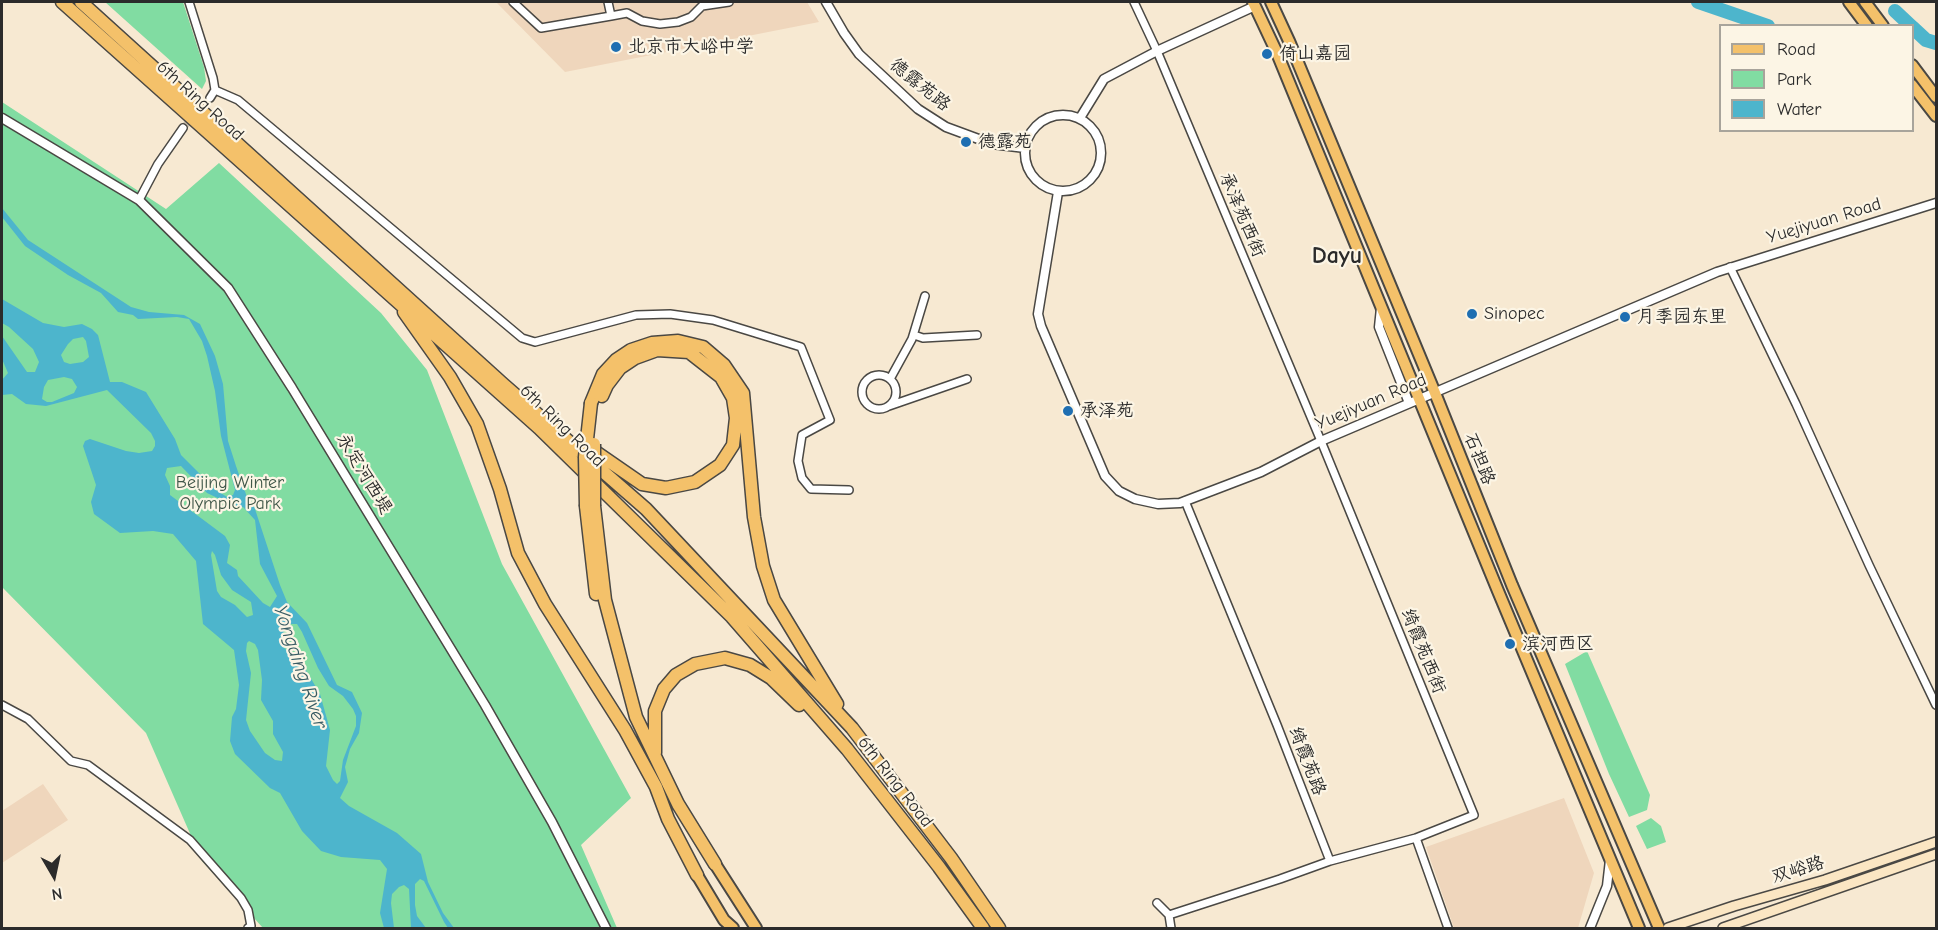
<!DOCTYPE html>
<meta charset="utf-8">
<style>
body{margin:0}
#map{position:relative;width:1938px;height:930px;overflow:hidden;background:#f7e9d2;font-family:"Comic Neue",sans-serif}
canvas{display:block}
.frame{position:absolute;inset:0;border:3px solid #2b2b2b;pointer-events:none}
.legend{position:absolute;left:1719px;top:24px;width:195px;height:108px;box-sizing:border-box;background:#fcf5e5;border:2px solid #a8a49b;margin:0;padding:8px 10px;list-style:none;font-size:18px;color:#2b2b2b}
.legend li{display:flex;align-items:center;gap:12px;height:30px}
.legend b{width:30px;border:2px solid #a8a49b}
.north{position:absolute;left:24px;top:846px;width:60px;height:60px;-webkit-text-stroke:4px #fcf5e5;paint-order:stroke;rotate:171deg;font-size:16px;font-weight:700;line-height:24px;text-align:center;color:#2b2b2b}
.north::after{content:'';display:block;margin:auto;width:21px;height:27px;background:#2b2b2b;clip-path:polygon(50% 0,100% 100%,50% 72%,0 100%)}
</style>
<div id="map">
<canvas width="1938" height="930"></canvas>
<div class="frame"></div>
<ul class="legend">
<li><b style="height:8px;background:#f4c16a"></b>Road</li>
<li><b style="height:16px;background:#81dca2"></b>Park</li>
<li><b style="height:16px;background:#4db5cc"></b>Water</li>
</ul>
<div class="north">N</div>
</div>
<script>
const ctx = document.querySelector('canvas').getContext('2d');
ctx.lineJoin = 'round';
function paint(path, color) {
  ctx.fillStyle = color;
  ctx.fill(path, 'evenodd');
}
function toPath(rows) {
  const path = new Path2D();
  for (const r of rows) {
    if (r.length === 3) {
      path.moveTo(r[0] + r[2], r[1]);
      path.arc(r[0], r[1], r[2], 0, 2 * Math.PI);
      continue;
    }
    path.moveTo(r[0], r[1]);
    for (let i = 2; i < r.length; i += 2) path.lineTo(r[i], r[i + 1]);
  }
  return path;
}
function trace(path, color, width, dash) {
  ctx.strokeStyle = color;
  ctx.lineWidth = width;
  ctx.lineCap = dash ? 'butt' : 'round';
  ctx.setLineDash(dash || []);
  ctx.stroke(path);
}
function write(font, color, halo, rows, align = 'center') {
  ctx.font = font + ' "Comic Neue","LXGW WenKai TC",sans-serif';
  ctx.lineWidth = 4.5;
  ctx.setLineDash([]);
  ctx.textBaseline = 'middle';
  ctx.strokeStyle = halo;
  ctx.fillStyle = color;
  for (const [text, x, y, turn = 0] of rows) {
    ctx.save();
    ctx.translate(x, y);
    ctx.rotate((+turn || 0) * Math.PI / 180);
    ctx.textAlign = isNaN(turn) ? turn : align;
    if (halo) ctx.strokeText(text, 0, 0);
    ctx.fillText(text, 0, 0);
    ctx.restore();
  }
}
const built = toPath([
 [496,2,807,2,819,22,565,72],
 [43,784,68,820,2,863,2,811],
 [1564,798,1594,873,1578,928,1454,928,1426,847]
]);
const green = toPath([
 [105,2,183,2,204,67,206,81,202,89],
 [2,102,166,209,219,163,381,313,427,370,502,564,631,798,581,845,617,928,263,928,202,861,146,733,2,587],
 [1587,651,1650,795,1647,810,1629,817,1609,774,1565,664],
 [1651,818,1661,826,1666,842,1647,849,1636,826]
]);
const water = toPath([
 [2,208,28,240,131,307,149,312,184,315,200,324,215,356,223,384,228,441,236,466,248,500,254,506,280,585,287,602,307,623,337,685,352,692,362,713,359,733,350,749,345,767,348,782,340,798,349,806,397,833,421,854,428,882,443,913,454,928,448,928,444,922,424,881,420,879,415,884,415,905,417,916,426,928,411,928,409,889,404,885,399,887,392,894,391,903,394,928,384,928,380,913,387,869,380,860,341,857,321,851,302,831,280,793,270,788,235,754,230,741,232,717,236,709,239,685,234,650,203,624,196,561,173,534,153,531,120,533,94,514,91,502,96,485,83,446,85,441,90,439,126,451,139,453,152,451,155,446,155,441,151,433,107,390,46,406,26,404,12,394,2,395,2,380,8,373,2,359,2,336,27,372,35,372,39,362,33,349,9,327,2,323,2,299,43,323,64,327,82,324,92,329,98,335,110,382,122,382,146,392,175,439,181,455,216,490,227,497,233,495,235,490,221,436,215,391,207,356,202,341,189,319,177,317,138,319,133,315,118,312,101,293,68,275,25,246,2,217],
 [83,337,86,341,89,357,83,362,70,364,64,362,61,355,68,344,73,339],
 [64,377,72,379,77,387,74,393,52,402,47,402,42,399,44,387,48,380],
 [181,466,207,493,237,507,243,507,255,520,260,564,277,596,270,607,263,603,238,576,237,570,227,563,230,545,225,536,170,495,170,486,165,475,167,468],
 [212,551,215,555,221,575,232,590,251,602,253,615,247,617,235,605,221,597,217,591,211,555],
 [289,624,297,624,302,632,318,668,329,686,343,696,353,709,356,716,356,726,343,760,340,781,337,784,333,780,326,766,330,730,320,694,299,658,285,649,282,644,284,628],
 [249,641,255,644,258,650,262,680,261,700,273,721,273,734,283,752,282,761,275,760,265,753,250,731,246,720,251,673,246,651,247,643]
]);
const river = toPath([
 [1698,2,1768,26],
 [1895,11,1911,26],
 [1912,27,1926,40,1936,43]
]);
const minorTunnel = toPath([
 [183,128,210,98]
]);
const minor = toPath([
 [189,2,213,78,215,90,210,98],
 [513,2,541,28,611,16,608,2],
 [1134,2,1157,51,1321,441,1474,815,1416,838],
 [611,16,627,13,642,21,660,24,678,22,691,17,702,6,729,2],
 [215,90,238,100,522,338,535,342,636,315,670,314,713,320,801,347,830,420,802,435,798,461,802,478,811,489,849,490],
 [139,200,158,164,183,128],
 [1730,267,1796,404,1869,565,1936,705],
 [914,335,923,338,977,335],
 [879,392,17],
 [890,379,912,339,925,296],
 [889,406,967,379],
 [1185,501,1277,725,1330,861,1416,838,1448,928],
 [2,705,28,719,71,761,88,765,190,840,241,898,248,910,251,926,248,928],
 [1157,903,1169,915,1171,928],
 [1169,915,1280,879,1330,861]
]);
const tertiary = toPath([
 [826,2,844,33,859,54,918,109,946,127,992,144,1025,148],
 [1063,153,38],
 [2,118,139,200,228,288,292,388,485,705,552,822,606,928],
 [1080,118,1104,79,1157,51,1255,6],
 [1058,192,1038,314,1041,326,1105,476,1119,491,1135,499,1158,504,1180,503,1261,472,1321,441,1717,272,1936,203],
 [1381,308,1379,327,1409,403],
 [1590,928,1607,886,1610,860]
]);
const secondary = toPath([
 [1668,928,1734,906,1825,880,1936,842],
 [1723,928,1936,854]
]);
const primary = toPath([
 [1253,2,1277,53,1498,591,1639,928],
 [1271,2,1289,41,1435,393,1512,585,1659,928],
 [1849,2,1867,26],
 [1865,2,1883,26],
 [1912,65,1936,97],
 [1912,85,1936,116]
]);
const trunk = toPath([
 [715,864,756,928],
 [697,875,724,920,733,928]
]);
const motorway = toPath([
 [62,2,539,428,732,617,847,749,939,867,983,928],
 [81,2,504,385,646,509,852,728,951,858,999,928],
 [404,312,450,377,477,424,500,489,518,553,545,604,625,730,656,787,668,819,697,875],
 [591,403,603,374,616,360,631,350,652,343,678,341,703,347,724,365,743,393,754,517,763,566,774,600,837,704],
 [587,446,642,484,666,488,695,482,720,465,733,445,736,418,733,398,721,377,689,352,657,350,635,358,620,368,607,385,602,396],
 [586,506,596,594],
 [594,506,605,600,636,717,678,804,715,864],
 [655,753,655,711,664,689,676,675,695,664,725,658,750,665,771,678,799,705]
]);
const motorwayBridge = toPath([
 [586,506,585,457,591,403],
 [594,506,594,444]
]);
const markers = [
 [616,47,6,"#1f6fb2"],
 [1267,54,6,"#1f6fb2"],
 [966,142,6,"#1f6fb2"],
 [1472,314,6,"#1f6fb2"],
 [1625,317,6,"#1f6fb2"],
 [1068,411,6,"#1f6fb2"],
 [1510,644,6,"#1f6fb2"]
];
const poiNames = [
 ["北京市大峪中学",628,47],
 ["倚山嘉园",1279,54],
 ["德露苑",978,142],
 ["Sinopec",1484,314],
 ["月季园东里",1637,317],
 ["承泽苑",1080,411],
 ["滨河西区",1522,644]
];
const streetNames = [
 ["德露苑路",920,85,39],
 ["6th Ring Road",200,101,42],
 ["承泽苑西街",1242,215,67],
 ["Yuejiyuan Road",1824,221,-17],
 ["Yuejiyuan Road",1371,402,-23],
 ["6th Ring Road",562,426,44],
 ["石担路",1479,459,68],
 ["永定河西堤",364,474,59],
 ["绮霞苑西街",1423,651,68],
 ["绮霞苑路",1307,761,69],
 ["6th Ring Road",895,782,52],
 ["双峪路",1798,870,-17]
];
const parkNames = [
 ["Beijing Winter",230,483],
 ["Olympic Park",230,504]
];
const waterNames = [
 ["Yongding River",300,667,71]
];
const districtNames = [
 ["Dayu",1337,256]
];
paint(built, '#efd6bc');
paint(green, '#81dca2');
paint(water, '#4db5cc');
trace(river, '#4db5cc', 14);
trace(minorTunnel, '#cec3b1', 7, [7, 3.5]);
trace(minor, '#4a4844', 10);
trace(tertiary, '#4a4844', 11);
trace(secondary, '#4a4844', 12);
trace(primary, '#4a4844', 14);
trace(trunk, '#4a4844', 14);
trace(motorway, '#4a4844', 15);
trace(minor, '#fff', 7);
trace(tertiary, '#fff', 8);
trace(secondary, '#fbe6c3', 9);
trace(primary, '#f4c16a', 10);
trace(trunk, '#f4c16a', 10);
trace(motorway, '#f4c16a', 12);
trace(motorwayBridge, '#4a4844', 15, []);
trace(motorwayBridge, '#f4c16a', 12);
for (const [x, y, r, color] of markers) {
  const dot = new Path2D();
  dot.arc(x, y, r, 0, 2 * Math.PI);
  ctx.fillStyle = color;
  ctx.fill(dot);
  trace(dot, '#fcf5e5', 2);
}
write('18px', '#2b2b2b', '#fcf5e5', poiNames, 'left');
write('18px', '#2b2b2b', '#fcf5e5', streetNames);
write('18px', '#405749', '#fcf5e5', parkNames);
write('italic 20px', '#375b63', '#fcf5e5', waterNames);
write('bold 24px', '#2b2b2b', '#fcf5e5', districtNames);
</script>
